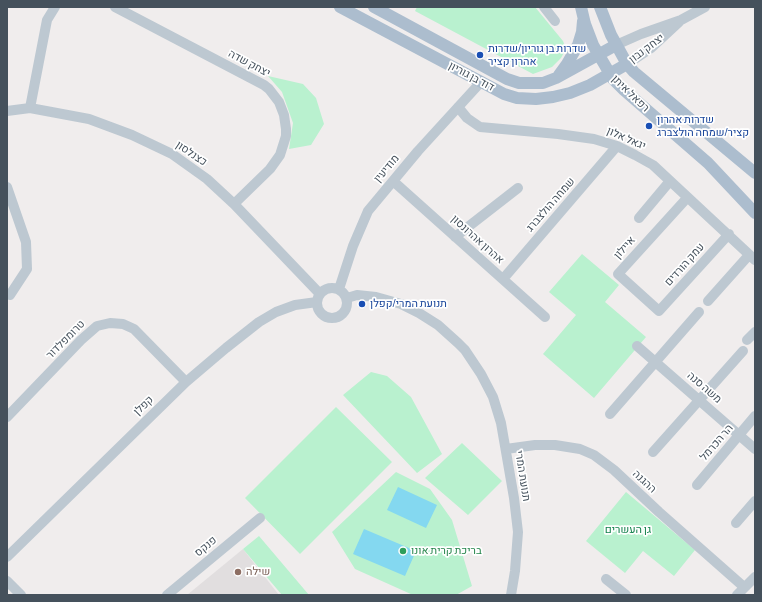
<!DOCTYPE html>
<meta charset="utf-8">
<style>
body{margin:0}
#map{position:relative;width:762px;height:602px;overflow:hidden;background:#f0eded;font-family:"Sofia Sans Condensed",sans-serif}
canvas{display:block}
.frame{position:absolute;inset:0;border:8px solid #45515c;pointer-events:none}
</style>
<div id="map">
<canvas width="762" height="602"></canvas>
<div class="frame"></div>
</div>
<script>
const ctx = document.querySelector('canvas').getContext('2d');
ctx.lineJoin = 'round';
function paint(path, color) {
  ctx.fillStyle = color;
  ctx.fill(path, 'evenodd');
}
function toPath(rows) {
  const path = new Path2D();
  for (const r of rows) {
    if (r.length === 3) {
      path.moveTo(r[0] + r[2], r[1]);
      path.arc(r[0], r[1], r[2], 0, 2 * Math.PI);
      continue;
    }
    path.moveTo(r[0], r[1]);
    for (let i = 2; i < r.length; i += 2) path.lineTo(r[i], r[i + 1]);
  }
  return path;
}
function trace(path, color, width, dash) {
  ctx.strokeStyle = color;
  ctx.lineWidth = width;
  ctx.lineCap = dash ? 'butt' : 'round';
  ctx.setLineDash(dash || []);
  ctx.stroke(path);
}
function write(font, color, halo, rows, align = 'center') {
  ctx.font = font + ' "Sofia Sans Condensed",Heebo,sans-serif';
  ctx.lineWidth = 3.5;
  ctx.setLineDash([]);
  ctx.textBaseline = 'middle';
  ctx.strokeStyle = halo;
  ctx.fillStyle = color;
  for (const [text, x, y, turn = 0] of rows) {
    ctx.save();
    ctx.translate(x, y);
    ctx.rotate((+turn || 0) * Math.PI / 180);
    ctx.textAlign = isNaN(turn) ? turn : align;
    if (halo) ctx.strokeText(text, 0, 0);
    ctx.fillText(text, 0, 0);
    ctx.restore();
  }
}
const education = toPath([
 [243,549,279,595,187,595]
]);
const green = toPath([
 [417,7,535,7,563,41,566,49,561,58,552,67,533,74,415,11],
 [268,76,303,84,316,98,324,124,311,145,289,149,293,123,282,92],
 [582,254,619,285,605,302,646,337,594,398,543,354,576,315,549,292],
 [371,372,387,376,411,397,442,454,417,473,343,395],
 [336,407,392,462,300,554,245,498],
 [462,443,502,481,468,515,425,478],
 [396,472,430,489,452,520,472,586,456,595,413,595,355,569,332,532],
 [626,492,695,550,674,576,643,551,625,573,586,541],
 [259,536,309,595,282,595,243,549]
]);
const water = toPath([
 [398,487,437,505,426,528,387,510],
 [364,529,416,551,405,576,353,554]
]);
const minor = toPath([
 [115,7,264,85,269,89,279,102,284,115,286,129,286,136,280,155,270,169,234,204],
 [544,7,555,21],
 [616,45,641,34,681,20,705,7],
 [627,64,651,48,679,22],
 [458,107,467,118,480,127,558,134,594,139,617,146,635,155,653,165,755,260],
 [30,108,47,20,55,7],
 [7,111,30,108,89,119,132,135,172,154,207,179,234,204,320,294],
 [393,181,545,317],
 [7,187,26,242,27,269,10,295],
 [687,198,618,274,659,311,729,234],
 [639,218,670,181],
 [455,237,518,188],
 [503,279,617,146],
 [332,303,15],
 [339,289,353,246,368,211,418,151,481,82],
 [347,298,357,295,376,297,401,304,419,313,438,325,458,343,465,350,481,374,493,397,501,423,514,498,518,532,515,571,511,595],
 [708,301,749,255],
 [747,340,755,332],
 [637,346,755,449],
 [610,414,699,312],
 [7,417,81,340,97,326,110,323,123,324,134,329,186,382],
 [506,449,535,445,555,445,580,449,594,455,614,470,659,512,744,587],
 [653,452,743,351],
 [697,485,755,416],
 [736,523,755,501],
 [7,557,186,382,226,348,259,322,276,312,295,305,317,302],
 [606,579,626,595],
 [7,581,21,595],
 [167,595,260,518],
 [737,595,755,577]
]);
const major = toPath([
 [340,7,504,94,517,98,536,99,553,97,570,93,590,85,627,64],
 [374,7,507,79,519,83,543,83,556,78,616,45],
 [581,7,585,24,593,45,613,79,624,90,708,163,755,213],
 [600,7,611,35,627,64,634,72,755,173],
 [559,75,567,64,578,45,582,32,583,21]
]);
const markers = [
 [480,55,4,"#1a4fb4"],
 [649,126,4,"#1a4fb4"],
 [362,304,4,"#1a4fb4"],
 [403,551,4,"#2e9e5b"],
 [238,572,4,"#8d6e63"]
];
const transitNames = [
 ["שדרות בן גוריון/שדרות",488,49],
 ["אהרון קציר",488,62],
 ["שדרות אהרון",657,120],
 ["קציר/שמחה הולצברג",657,133],
 ["תנועת המרי/קפלן",370,304]
];
const streetNames = [
 ["יצחק נבון",647,49,-37],
 ["יצחק שדה",249,64,28],
 ["דוד בן גוריון",471,77,28],
 ["רפאל איתן",630,94,44],
 ["יגאל אלון",626,139,24],
 ["כצנלסון",191,154,34],
 ["מודיעין",387,169,-50],
 ["שמחה הולצברג",551,205,-49],
 ["אהרון אהרונסון",477,240,42],
 ["איילון",625,248,-48],
 ["עמק הורדים",685,265,-48],
 ["טרומפלדור",66,340,-45],
 ["משה סנה",704,388,41],
 ["קפלן",144,406,-44],
 ["הר הכרמל",717,443,-49],
 ["תנועת המרי",522,476,81],
 ["ההגנה",644,482,43],
 ["פנקס",206,547,-40]
];
const parkNames = [
 ["גן העשרים",628,530]
];
const leisureNames = [
 ["בריכת קרית אונו",411,551]
];
const educationNames = [
 ["שילה",246,572]
];
paint(education, '#e1dedf');
paint(green, '#b9f1cf');
paint(water, '#84d8f0');
trace(minor, '#bdc8d1', 10);
trace(major, '#acbdce', 12);
for (const [x, y, r, color] of markers) {
  const dot = new Path2D();
  dot.arc(x, y, r, 0, 2 * Math.PI);
  ctx.fillStyle = color;
  ctx.fill(dot);
  trace(dot, '#fff', 1.5);
}
write('11px', '#164399', '#fff', transitNames, 'left');
write('11px', '#45515c', '#fff', streetNames);
write('11px', '#12804b', '#fff', parkNames);
write('11px', '#27864d', '#fff', leisureNames, 'left');
write('11px', '#785e54', '#fff', educationNames, 'left');
</script>
